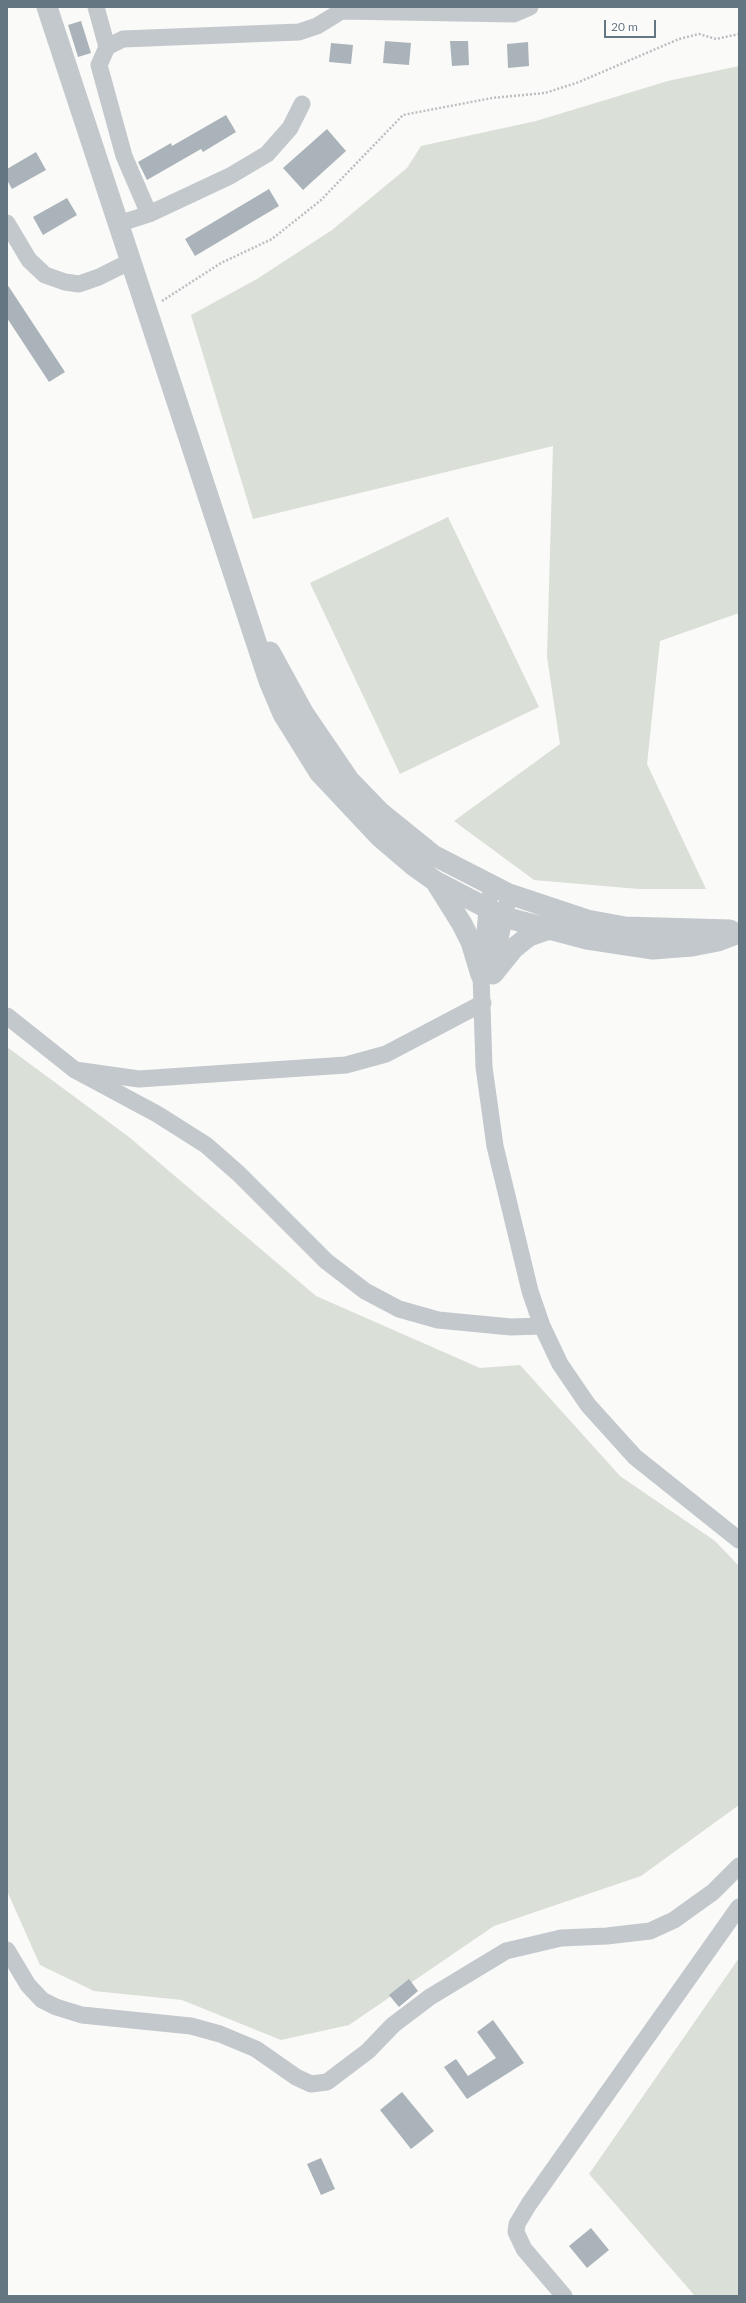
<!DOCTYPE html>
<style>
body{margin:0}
#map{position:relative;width:746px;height:2303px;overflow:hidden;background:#fafaf8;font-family:Lato,sans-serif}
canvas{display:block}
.frame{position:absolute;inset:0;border:8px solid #657683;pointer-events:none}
.scale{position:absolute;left:604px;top:20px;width:52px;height:18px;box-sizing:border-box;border:2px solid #657683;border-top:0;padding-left:5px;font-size:12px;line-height:14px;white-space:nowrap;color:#657683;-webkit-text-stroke:3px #fff;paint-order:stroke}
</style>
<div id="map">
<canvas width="746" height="2303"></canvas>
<div class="frame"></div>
<div class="scale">20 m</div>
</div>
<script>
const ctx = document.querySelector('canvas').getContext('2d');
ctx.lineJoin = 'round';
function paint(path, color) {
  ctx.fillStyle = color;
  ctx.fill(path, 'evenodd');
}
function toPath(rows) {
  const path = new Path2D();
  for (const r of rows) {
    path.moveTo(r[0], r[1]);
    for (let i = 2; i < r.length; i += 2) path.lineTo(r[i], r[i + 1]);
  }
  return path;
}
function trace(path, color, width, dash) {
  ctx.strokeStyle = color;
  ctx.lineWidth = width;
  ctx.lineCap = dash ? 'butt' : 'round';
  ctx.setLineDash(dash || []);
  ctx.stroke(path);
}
const green = toPath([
 [739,66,739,613,660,641,647,764,706,889,639,889,534,880,454,821,560,744,547,657,553,446,253,519,191,315,257,279,332,230,407,168,421,146,536,121,668,81],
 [448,517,539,707,400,774,310,583],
 [7,1047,129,1137,316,1296,480,1368,520,1365,620,1476,715,1541,739,1566,739,1805,641,1876,494,1926,349,2025,281,2040,182,2000,94,1991,40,1965,7,1891],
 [739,1958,739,2296,695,2296,589,2174]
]);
const building = toPath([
 [81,21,91,53,78,57,68,25],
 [385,41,411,43,409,65,383,63],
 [450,41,468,41,469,65,452,66],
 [528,42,529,66,508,68,507,44],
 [331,43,353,45,351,64,329,62],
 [226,115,236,132,203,152,201,149,147,180,138,162,171,143,172,146],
 [327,129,346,151,303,190,283,168],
 [36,152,46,170,12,189,7,180,7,169],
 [269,189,279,206,195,256,185,239],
 [67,198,77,215,43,235,33,217],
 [7,284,65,372,49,382,7,318],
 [409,1979,418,1991,399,2007,389,1995],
 [493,2020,524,2063,467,2099,444,2067,456,2059,468,2076,496,2058,477,2032],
 [402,2092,434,2131,411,2149,380,2110],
 [321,2158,335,2189,321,2195,307,2164],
 [591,2228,609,2250,587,2268,569,2246]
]);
const path = toPath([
 [162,301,221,263,272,239,321,200,403,115,492,98,545,93,579,82,679,39,699,34,716,39,739,34]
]);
const minor = toPath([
 [96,7,107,47],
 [342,11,514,14,530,7],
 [149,214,124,156,99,65,107,47,123,39,299,32,317,26,348,7],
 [7,223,29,260,45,275,65,282,79,284,99,277,131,261],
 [118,224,149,214,230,176,267,154,290,128,302,104],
 [492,887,487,910,481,975,484,1067,495,1146,530,1291,542,1326,560,1364,588,1405,635,1457,739,1540],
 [493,974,509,894],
 [7,1016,75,1070,139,1079,346,1065,386,1054,483,1003],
 [75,1070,157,1114,206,1145,239,1174,326,1261,365,1291,399,1309,438,1320,511,1327,542,1326],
 [7,1950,28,1985,42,2000,56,2007,82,2015,191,2026,220,2034,256,2049,296,2077,311,2084,327,2082,368,2051,393,2025,430,1997,506,1951,561,1938,607,1936,650,1931,674,1920,713,1892,739,1866],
 [564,2296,524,2249,516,2232,517,2224,529,2204,739,1907]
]);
const tertiary = toPath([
 [47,7,269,681,283,714,319,772,380,837,414,866,435,881,504,917,587,939,653,949,692,946,718,941,739,933],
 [270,652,304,714,349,780,381,813,433,855,509,894,587,920,625,927,730,930],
 [437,884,462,924,471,942,481,975],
 [493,974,514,948,529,936,549,929]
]);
paint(green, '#dadfd7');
paint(building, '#aab3b9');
trace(path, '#bbbfc2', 2.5, [2, 2]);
trace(minor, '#c3c8cc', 17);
trace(tertiary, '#c3c8cc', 21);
</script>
